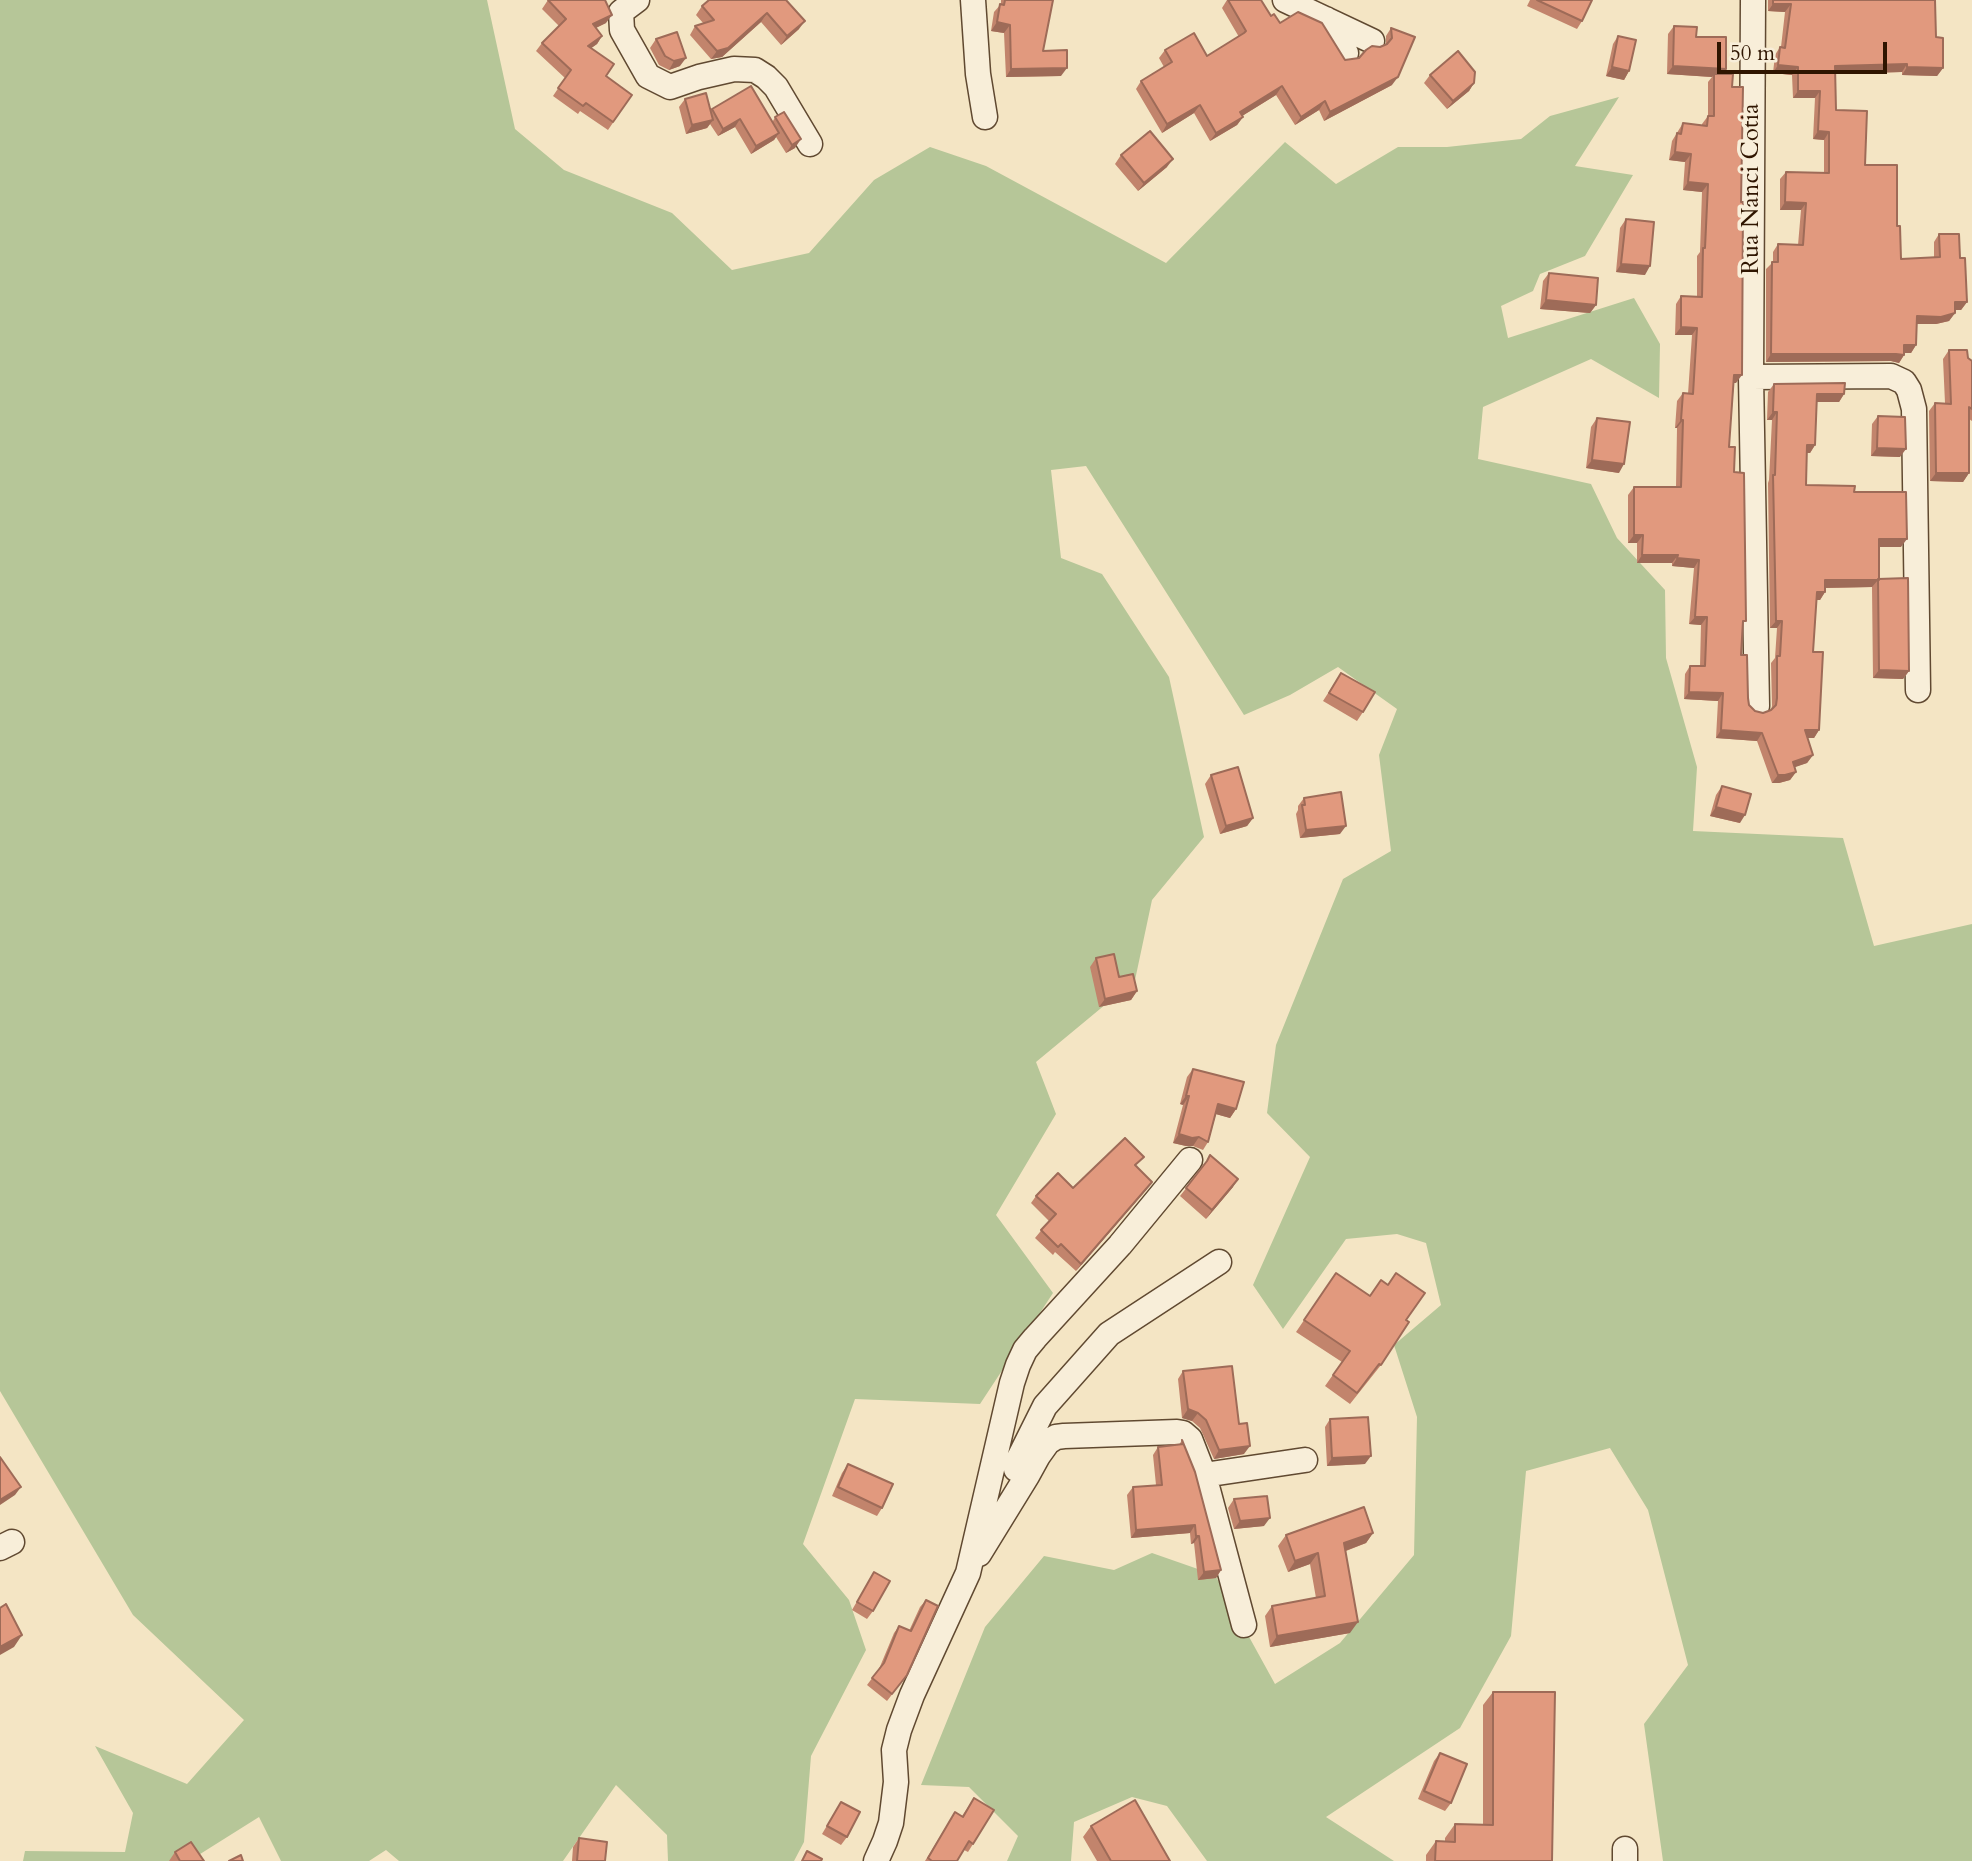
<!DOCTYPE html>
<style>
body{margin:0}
#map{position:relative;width:1972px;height:1861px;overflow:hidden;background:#f4e5c4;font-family:Cardo,serif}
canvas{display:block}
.scale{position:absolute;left:1717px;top:42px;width:170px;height:32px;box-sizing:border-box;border:4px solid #2f1500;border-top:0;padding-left:9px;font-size:21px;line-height:24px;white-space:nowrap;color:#2f1500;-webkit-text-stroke:5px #f8eed9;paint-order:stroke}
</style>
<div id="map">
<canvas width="1972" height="1861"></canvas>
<div class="scale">50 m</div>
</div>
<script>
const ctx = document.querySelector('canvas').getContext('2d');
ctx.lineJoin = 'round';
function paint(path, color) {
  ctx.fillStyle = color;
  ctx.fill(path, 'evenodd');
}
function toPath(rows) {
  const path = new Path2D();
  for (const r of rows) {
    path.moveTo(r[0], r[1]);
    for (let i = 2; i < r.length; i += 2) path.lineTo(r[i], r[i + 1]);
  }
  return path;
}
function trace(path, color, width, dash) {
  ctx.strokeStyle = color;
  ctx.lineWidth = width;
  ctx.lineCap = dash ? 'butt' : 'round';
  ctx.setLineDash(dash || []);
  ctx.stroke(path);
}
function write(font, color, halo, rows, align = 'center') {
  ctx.font = font + ' Cardo,serif';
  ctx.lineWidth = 7;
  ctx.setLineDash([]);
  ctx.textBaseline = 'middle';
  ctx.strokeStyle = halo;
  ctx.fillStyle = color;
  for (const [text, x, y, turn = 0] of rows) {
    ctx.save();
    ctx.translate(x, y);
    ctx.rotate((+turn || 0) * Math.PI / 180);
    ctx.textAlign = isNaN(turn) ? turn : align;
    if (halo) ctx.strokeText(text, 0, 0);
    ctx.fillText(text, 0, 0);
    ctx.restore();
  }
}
const green = toPath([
 [0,0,487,0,515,129,564,170,672,213,732,270,809,253,874,180,930,147,986,166,1166,263,1285,142,1336,184,1398,147,1447,147,1521,139,1550,116,1619,97,1575,166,1633,175,1585,256,1540,274,1533,291,1501,306,1508,338,1634,298,1660,344,1659,398,1591,359,1483,407,1478,459,1591,484,1617,538,1665,590,1666,658,1697,767,1693,831,1843,838,1874,946,1972,924,1972,1861,1663,1861,1644,1724,1688,1665,1648,1510,1610,1448,1526,1471,1511,1636,1460,1728,1326,1817,1394,1861,1207,1861,1167,1806,1132,1797,1074,1822,1071,1861,1007,1861,1018,1836,969,1787,921,1785,985,1627,1044,1556,1114,1570,1152,1553,1215,1575,1275,1684,1340,1643,1414,1555,1417,1417,1394,1345,1441,1305,1426,1243,1397,1234,1346,1239,1283,1329,1253,1285,1310,1157,1267,1113,1276,1045,1343,879,1391,851,1379,755,1397,709,1338,667,1290,695,1244,715,1086,466,1051,470,1061,558,1102,574,1169,677,1204,837,1152,900,1135,980,1036,1062,1056,1114,996,1215,1053,1293,980,1404,855,1399,803,1544,849,1600,866,1650,811,1756,804,1842,794,1861,668,1861,667,1835,616,1785,563,1861,399,1861,386,1850,369,1861,281,1861,259,1817,189,1861,23,1861,25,1851,125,1852,133,1813,95,1746,187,1784,244,1720,133,1615,0,1391]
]);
const minor = toPath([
 [637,0,621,12,622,30,648,76,670,87,699,77,734,69,755,70,766,77,776,87,810,144],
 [973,0,978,74,985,117],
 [1285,0,1372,41],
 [1753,0,1751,377,1757,706],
 [1326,19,1346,53],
 [1751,377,1891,376,1904,382,1909,390,1914,409,1918,690],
 [1016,1469,1019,1458,1045,1406,1109,1334,1219,1262],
 [1204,1475,1305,1460],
 [0,1548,12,1542],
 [979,1554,1027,1476,1038,1456,1048,1442,1056,1437,1064,1436,1177,1432,1183,1433,1190,1439,1204,1475,1244,1625],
 [876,1861,885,1841,891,1823,896,1782,894,1750,899,1730,912,1695,968,1573,1012,1383,1018,1365,1025,1350,1035,1338,1120,1245,1190,1160],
 [1625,1861,1625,1849]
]);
const wall = toPath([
 [548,0,606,3,606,23,596,28,602,36,597,44,591,48,606,76,632,95,608,130,580,111,578,114,553,96,565,78,536,51,542,43,559,26,542,9],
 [786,0,799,29,781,45,761,22,722,57,711,59,690,35,695,26,704,24,696,15,702,6],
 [1001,0,1053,0,1043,51,1061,76,1006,77,1004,33,991,31,994,12,1001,4],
 [1227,0,1261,0,1271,16,1280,23,1345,60,1359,58,1386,45,1386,36,1391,28,1392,85,1324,121,1319,110,1295,125,1276,95,1242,116,1243,117,1237,125,1210,141,1194,113,1162,133,1136,89,1141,81,1164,67,1159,58,1165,50,1207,56,1239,37,1222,8],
 [1530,0,1592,0,1582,21,1577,29,1527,6],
 [1768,0,1935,0,1936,37,1943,68,1937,76,1902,75,1902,72,1835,74,1836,110,1897,226,1901,259,1934,257,1934,242,1939,234,1960,258,1967,302,1961,310,1955,310,1955,313,1949,321,1936,324,1917,324,1916,345,1911,353,1904,353,1904,355,1899,363,1891,361,1766,362,1766,269,1773,262,1773,252,1778,244,1798,245,1801,210,1780,210,1780,179,1786,172,1824,173,1824,140,1813,139,1815,98,1793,98,1792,75,1773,73,1775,55,1780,47,1781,47,1785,12,1768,11],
 [1674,26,1696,37,1722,74,1736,383,1734,383,1729,447,1734,472,1743,626,1741,655,1748,698,1749,705,1755,711,1763,713,1771,710,1772,706,1771,663,1775,658,1777,628,1770,628,1768,483,1769,480,1772,420,1767,420,1768,392,1774,384,1844,394,1839,402,1817,402,1815,445,1810,453,1807,453,1806,485,1854,492,1901,547,1879,547,1879,579,1909,671,1903,679,1873,678,1872,587,1825,588,1825,592,1820,600,1816,600,1813,652,1819,730,1814,738,1807,738,1813,755,1807,763,1794,767,1796,772,1790,780,1779,783,1772,783,1757,741,1716,738,1718,701,1684,699,1685,674,1690,666,1700,666,1701,625,1689,624,1694,568,1672,566,1672,563,1637,563,1637,543,1628,543,1628,495,1634,487,1676,487,1677,428,1675,428,1677,401,1683,393,1688,394,1692,335,1675,335,1676,304,1681,296,1697,296,1697,256,1700,252,1702,192,1683,190,1685,162,1669,160,1672,141,1683,123,1702,125,1702,124,1708,116,1708,82,1712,77,1667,74,1668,34],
 [1618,36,1629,71,1624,80,1606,76,1613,44],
 [656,39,680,66,669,70,659,65,650,48],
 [1430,75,1474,83,1469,91,1447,109,1424,83],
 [685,99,711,111,712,109,773,121,775,117,795,148,786,153,776,137,774,140,751,154,735,127,718,136,710,124,707,128,686,134,679,107],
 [1121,155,1167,167,1138,191,1115,164],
 [1626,219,1645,275,1616,272,1620,228],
 [1549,273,1596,305,1590,313,1540,309,1543,281],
 [1949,350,1972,361,1972,421,1969,419,1969,473,1963,482,1930,481,1929,411,1935,403,1945,403,1943,359],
 [1878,416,1900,457,1871,456,1872,424],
 [1597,418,1619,473,1586,468,1591,427],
 [1341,673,1363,712,1357,721,1323,701],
 [1211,775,1253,818,1247,826,1220,834,1205,784],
 [1722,786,1740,823,1710,816,1716,795],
 [1304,798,1340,834,1300,838,1296,814,1298,810,1298,806],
 [1096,958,1137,991,1131,1000,1099,1007,1090,967],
 [1193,1069,1236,1109,1230,1118,1216,1114,1208,1142,1203,1150,1193,1146,1186,1146,1173,1143,1183,1105,1180,1104,1187,1077],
 [1210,1155,1233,1187,1206,1219,1180,1196,1203,1167],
 [1138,1165,1136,1166,1152,1182,1146,1190,1076,1271,1055,1252,1053,1255,1035,1238,1049,1221,1031,1203,1036,1196,1073,1188],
 [1336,1273,1406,1320,1381,1365,1350,1404,1325,1386,1342,1362,1296,1332],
 [1183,1371,1239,1424,1244,1454,1214,1459,1200,1428,1192,1421,1182,1418,1178,1379],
 [1330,1419,1365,1464,1327,1466,1325,1427],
 [1182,1440,1221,1570,1216,1578,1198,1580,1194,1543,1191,1544,1190,1533,1131,1538,1127,1495,1133,1487,1156,1485,1153,1455,1158,1447,1179,1445],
 [848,1464,882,1508,877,1516,832,1496,842,1473],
 [1234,1499,1264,1526,1234,1529,1228,1508],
 [1373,1533,1366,1543,1346,1551,1350,1633,1270,1647,1265,1616,1272,1606,1316,1598,1310,1564,1288,1572,1278,1546,1286,1535],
 [874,1572,873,1611,867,1619,852,1610],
 [926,1600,907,1675,887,1701,867,1685,879,1669,894,1633,899,1626,909,1631,920,1607],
 [1493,1692,1552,1861,1426,1861,1426,1855,1436,1841,1445,1841,1445,1838,1455,1824,1483,1825,1483,1705],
 [1440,1753,1451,1803,1445,1811,1418,1799,1434,1761],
 [974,1798,973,1844,968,1852,964,1850,957,1861,925,1861,955,1812,962,1816],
 [841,1802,847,1837,841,1845,822,1834],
 [1091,1826,1170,1861,1097,1861,1083,1837],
 [579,1838,605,1861,572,1861,573,1847],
 [175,1852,204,1861,169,1861]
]);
const shadedWall = toPath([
 [1773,4,1791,4,1785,12,1768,11],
 [767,13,761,22,722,57,711,59,717,51],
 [612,15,606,23,587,32,593,24],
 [805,21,799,29,781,45,787,36],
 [997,22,1010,25,1004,33,991,31],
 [602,36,597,44,583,54,588,46],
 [686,58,680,66,669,70,674,61],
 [1907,64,1902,72,1830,74,1835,66],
 [1778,65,1798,67,1792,75,1773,73],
 [1673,66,1726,69,1720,77,1714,74,1712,77,1667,74],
 [1612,67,1629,71,1624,80,1606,76],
 [1907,67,1943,68,1937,76,1902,75],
 [1067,68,1061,76,1006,77,1011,69],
 [1398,77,1392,85,1324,121,1330,112],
 [1474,83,1469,91,1447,109,1453,101],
 [1282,86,1276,95,1234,121,1240,112],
 [1798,91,1820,91,1815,98,1793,98],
 [1325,101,1319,110,1295,125,1301,117],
 [1200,105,1194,113,1162,133,1167,124],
 [1243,117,1237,125,1210,141,1216,133],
 [740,119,735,127,718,136,723,129],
 [713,120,707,128,686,134,692,125],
 [1818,131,1829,132,1824,140,1813,139],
 [779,133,774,140,751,154,756,146],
 [801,139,795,148,786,153,792,145],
 [1675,152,1691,154,1685,162,1669,160],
 [1173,159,1167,167,1138,191,1144,183],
 [1688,182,1708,184,1702,192,1683,190],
 [1785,202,1806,203,1801,210,1780,210],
 [1621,264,1650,266,1645,275,1616,272],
 [1546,300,1596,305,1590,313,1540,309],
 [1955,302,1967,302,1961,310,1950,310],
 [1955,313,1949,321,1936,324,1912,324,1917,316],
 [1681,327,1697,328,1692,335,1675,335],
 [1904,345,1916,345,1911,353,1899,353],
 [1771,354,1896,354,1904,355,1899,363,1891,361,1766,362],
 [1734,375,1742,375,1736,383,1729,383],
 [1817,394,1844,394,1839,402,1811,402],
 [1773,412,1777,412,1772,420,1767,420],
 [1681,420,1683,420,1677,428,1675,428],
 [1807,445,1815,445,1810,453,1801,453],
 [1877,448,1906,449,1900,457,1871,456],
 [1592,460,1624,464,1619,473,1586,468],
 [1936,473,1969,473,1963,482,1930,481],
 [1634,535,1643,535,1637,543,1628,543],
 [1879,539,1907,539,1901,547,1873,547],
 [1642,555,1678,555,1672,563,1637,563],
 [1677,558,1699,560,1694,568,1672,566],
 [1825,580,1878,580,1872,587,1820,588],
 [1817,592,1825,592,1820,600,1811,600],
 [1695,617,1707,617,1701,625,1689,624],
 [1776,621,1782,621,1777,628,1770,628],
 [1879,670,1909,671,1903,679,1873,678],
 [1689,692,1723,693,1718,701,1684,699],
 [1721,730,1762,733,1757,741,1716,738],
 [1805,730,1819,730,1814,738,1799,738],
 [1813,755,1807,763,1787,770,1793,762],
 [1796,772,1790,780,1779,783,1772,783,1778,775],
 [1716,807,1745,815,1740,823,1710,816],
 [1253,818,1247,826,1220,834,1226,826],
 [1346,826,1340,834,1300,838,1306,830],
 [1137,991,1131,1000,1099,1007,1105,999],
 [1186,1096,1189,1096,1183,1105,1180,1104],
 [1218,1104,1236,1109,1230,1118,1212,1113],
 [1179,1134,1199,1137,1193,1146,1186,1146,1173,1143],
 [1238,1179,1233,1187,1206,1219,1212,1210],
 [1152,1182,1146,1190,1076,1271,1081,1264],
 [1188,1409,1198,1413,1192,1421,1182,1418],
 [1250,1446,1244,1454,1214,1459,1219,1450],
 [1371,1456,1365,1464,1327,1466,1332,1458],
 [21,1487,15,1495,0,1505,0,1500],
 [1270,1518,1264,1526,1234,1529,1240,1521],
 [1195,1525,1190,1533,1131,1538,1136,1530],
 [1373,1533,1366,1543,1337,1554,1344,1543],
 [1196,1536,1199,1536,1194,1543,1191,1544],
 [1318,1553,1310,1564,1288,1572,1295,1561],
 [1221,1570,1216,1578,1198,1580,1204,1572],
 [1358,1622,1350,1633,1270,1647,1277,1636],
 [22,1635,14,1647,0,1655,0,1647]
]);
const building = toPath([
 [548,0,605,0,612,15,593,24,602,36,588,46,614,64,606,76,632,95,613,122,586,103,583,106,558,88,571,70,542,43,566,19,548,0],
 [709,0,786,0,805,21,787,36,767,13,728,48,717,51,695,26,714,20,702,6,709,0],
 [1005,0,1053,0,1043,51,1067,50,1067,68,1011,69,1010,25,997,22,1000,4,1004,5,1005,0],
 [1228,0,1261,0,1271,16,1274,14,1280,23,1298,12,1322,23,1345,60,1359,58,1366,50,1372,46,1380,47,1387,44,1392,38,1391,28,1415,37,1398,77,1330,112,1325,101,1301,117,1282,86,1240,112,1243,117,1216,133,1200,105,1167,124,1141,81,1172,62,1165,50,1194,33,1207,56,1244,33,1246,31,1228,0],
 [1537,0,1592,0,1582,21,1537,0],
 [1773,0,1935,0,1936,37,1943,38,1943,68,1907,67,1907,64,1835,66,1836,110,1867,111,1865,165,1897,165,1897,226,1900,226,1901,259,1940,257,1939,234,1959,234,1960,258,1965,258,1967,302,1955,302,1955,313,1941,317,1917,316,1916,345,1904,345,1904,355,1896,354,1771,354,1772,262,1778,262,1778,244,1803,245,1806,203,1785,202,1786,172,1829,173,1829,132,1818,131,1820,91,1798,91,1798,67,1778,65,1780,47,1785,48,1791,4,1773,4,1773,0],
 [1674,26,1697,27,1696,37,1726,37,1726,69,1673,66,1674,26],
 [677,32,686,58,674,61,665,56,656,39,677,32],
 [1618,36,1636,40,1629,71,1612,67,1618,36],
 [1458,51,1475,72,1474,83,1453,101,1430,75,1458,51],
 [1714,74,1733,74,1732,87,1743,87,1741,202,1743,202,1742,375,1734,375,1729,447,1735,447,1734,472,1744,473,1746,621,1743,621,1741,655,1747,655,1748,698,1749,705,1755,711,1763,713,1771,710,1776,705,1777,698,1777,656,1780,656,1782,621,1776,621,1773,475,1775,475,1777,412,1773,412,1774,384,1845,383,1844,394,1817,394,1815,445,1807,445,1806,485,1855,486,1854,492,1906,492,1907,539,1879,539,1879,580,1825,580,1825,592,1817,592,1813,652,1823,652,1819,730,1805,730,1813,755,1793,762,1796,772,1785,775,1778,775,1762,733,1721,730,1723,693,1689,692,1690,666,1705,666,1707,617,1695,617,1699,560,1677,558,1678,555,1642,555,1643,535,1634,535,1634,487,1681,487,1683,420,1681,420,1683,393,1693,394,1697,328,1681,327,1681,296,1702,297,1703,248,1705,248,1708,184,1688,182,1691,154,1675,152,1677,133,1681,134,1683,123,1707,126,1708,116,1714,116,1714,74],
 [751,86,779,133,756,146,740,119,723,129,712,109,751,86],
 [706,93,713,120,692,125,685,99,706,93],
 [784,112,801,139,792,145,775,117,784,112],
 [1150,131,1173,159,1144,183,1121,155,1150,131],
 [1626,219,1654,222,1650,266,1621,264,1626,219],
 [1549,273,1598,278,1596,305,1546,300,1549,273],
 [1949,350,1967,350,1968,358,1972,361,1972,409,1969,407,1969,473,1936,473,1935,403,1951,404,1949,350],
 [1878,416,1905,417,1906,449,1877,448,1878,416],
 [1597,418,1630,422,1624,464,1592,460,1597,418],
 [1908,578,1909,671,1879,670,1878,579,1908,578],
 [1341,673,1375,692,1363,712,1329,693,1341,673],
 [1238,767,1253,818,1226,826,1211,775,1238,767],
 [1722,786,1751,794,1745,815,1716,807,1722,786],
 [1341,792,1346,826,1306,830,1302,805,1305,805,1304,798,1341,792],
 [1114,954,1119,977,1133,974,1137,991,1105,999,1096,958,1114,954],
 [1193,1069,1244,1082,1236,1109,1218,1104,1208,1142,1199,1137,1192,1138,1179,1134,1189,1096,1186,1096,1193,1069],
 [1125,1138,1144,1157,1135,1165,1152,1182,1081,1264,1061,1244,1058,1247,1041,1230,1056,1214,1036,1196,1058,1173,1073,1188,1125,1138],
 [1210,1155,1238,1179,1212,1210,1186,1188,1207,1161,1210,1155],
 [1336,1273,1370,1296,1381,1280,1388,1285,1396,1273,1425,1293,1406,1320,1409,1322,1381,1365,1379,1364,1357,1393,1333,1375,1350,1351,1304,1320,1336,1273],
 [1232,1366,1239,1424,1247,1423,1250,1446,1219,1450,1206,1420,1198,1413,1188,1409,1183,1371,1232,1366],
 [1368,1417,1371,1456,1332,1458,1330,1419,1368,1417],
 [1182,1440,1195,1472,1221,1570,1204,1572,1199,1536,1196,1536,1195,1525,1136,1530,1133,1487,1162,1485,1158,1447,1183,1444,1182,1440],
 [0,1457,21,1487,0,1500,0,1457],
 [848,1464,893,1484,882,1508,838,1487,848,1464],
 [1267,1496,1270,1518,1240,1521,1234,1499,1267,1496],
 [1364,1507,1373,1533,1344,1543,1358,1622,1277,1636,1272,1606,1325,1596,1318,1553,1295,1561,1286,1535,1364,1507],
 [874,1572,890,1581,873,1611,857,1602,874,1572],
 [926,1600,938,1606,907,1675,892,1694,872,1678,884,1663,899,1626,911,1631,926,1600],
 [6,1604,22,1635,0,1647,0,1608,6,1604],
 [1493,1692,1555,1692,1552,1861,1435,1861,1436,1841,1455,1842,1455,1824,1493,1825,1493,1692],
 [1440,1753,1467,1764,1451,1803,1424,1791,1440,1753],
 [974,1798,994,1810,973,1844,969,1841,957,1861,932,1861,928,1858,955,1812,963,1817,974,1798],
 [1135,1800,1170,1861,1111,1861,1091,1826,1135,1800],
 [841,1802,860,1812,847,1837,827,1826,841,1802],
 [579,1838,607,1842,605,1861,577,1861,579,1838],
 [191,1842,204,1861,180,1861,175,1852,191,1842],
 [807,1851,822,1859,821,1861,802,1861,807,1851],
 [241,1855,243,1861,229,1861,241,1855]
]);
const streetNames = [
 ["Rua Nanci Cotia",1752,189,-90]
];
paint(green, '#b6c698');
trace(minor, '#604931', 27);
trace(minor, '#f8eed9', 24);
paint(wall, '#c2846c');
paint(shadedWall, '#9e6b58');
paint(building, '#e1997e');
trace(building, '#9e6b58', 2);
write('24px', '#2f1500', '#f8eed9', streetNames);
</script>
